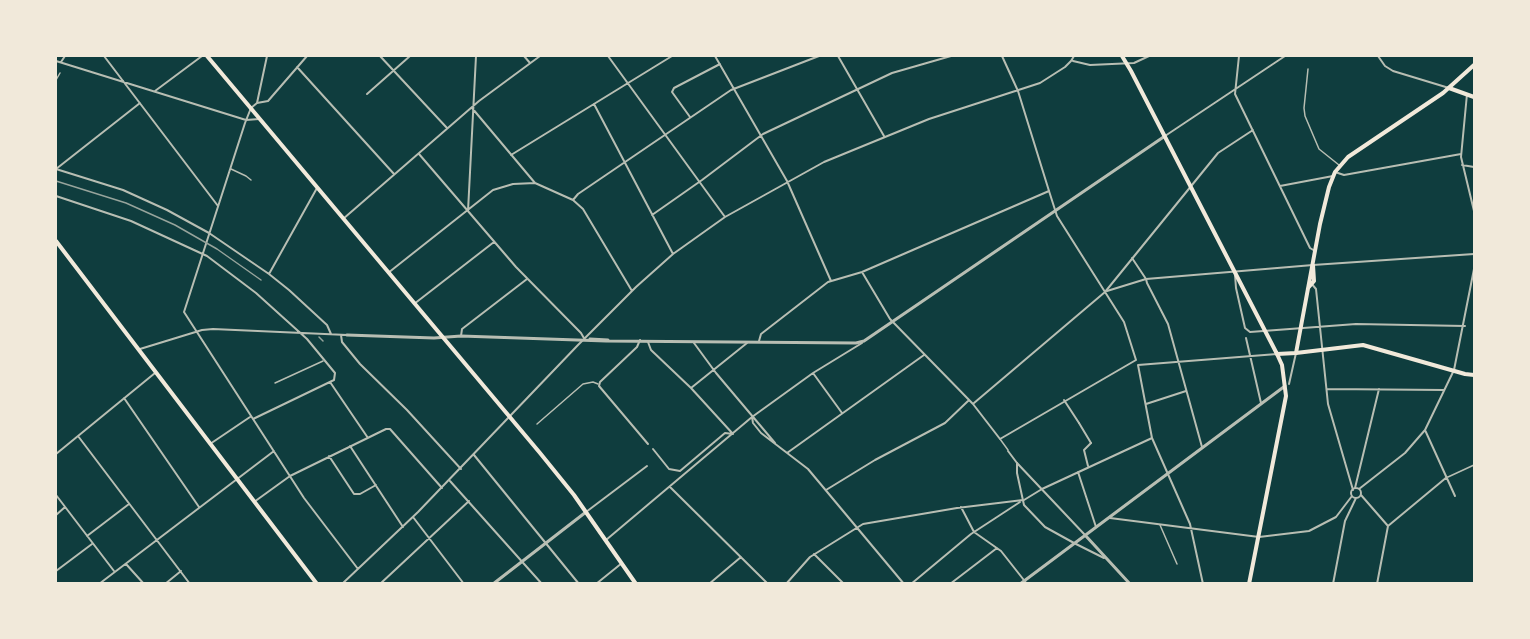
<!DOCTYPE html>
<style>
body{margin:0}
#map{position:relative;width:1530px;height:639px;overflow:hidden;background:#0f3d3e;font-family:"IBM Plex Serif",serif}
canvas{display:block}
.frame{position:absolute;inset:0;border:57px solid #f1e9da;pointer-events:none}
</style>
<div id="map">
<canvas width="1530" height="639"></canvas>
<div class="frame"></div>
</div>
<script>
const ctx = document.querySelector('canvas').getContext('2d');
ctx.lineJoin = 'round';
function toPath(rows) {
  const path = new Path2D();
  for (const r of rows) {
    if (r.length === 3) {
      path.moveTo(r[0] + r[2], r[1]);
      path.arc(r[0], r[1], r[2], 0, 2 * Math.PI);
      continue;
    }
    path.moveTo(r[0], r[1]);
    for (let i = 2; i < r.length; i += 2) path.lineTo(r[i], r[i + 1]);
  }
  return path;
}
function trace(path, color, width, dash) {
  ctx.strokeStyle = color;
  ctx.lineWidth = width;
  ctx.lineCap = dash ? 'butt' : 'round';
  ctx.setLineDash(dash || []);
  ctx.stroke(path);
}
const service = toPath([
 [1308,69,1304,108,1305,116,1319,149,1339,165],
 [56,80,60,73],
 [231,169,246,176,251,180],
 [275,383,323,361],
 [537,424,583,384,593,382,598,384],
 [1000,439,1008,450],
 [1448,477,1474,465],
 [1160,525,1177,564]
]);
const pedestrian = toPath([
 [1018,91,1049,191],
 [1107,291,1146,279,1132,258],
 [1289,384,1296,353],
 [1079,423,1091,443],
 [1008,451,1017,463],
 [1024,500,1042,489],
 [1074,543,1104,558],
 [596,584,622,563]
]);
const minor = toPath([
 [104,56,218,206],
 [267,56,257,103,251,108,245,123,184,312,304,498,358,569],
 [380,56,447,128],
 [524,56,530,63],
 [608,56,725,217],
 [715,56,787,181,831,281],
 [838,56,884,136],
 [1002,56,1018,91],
 [1239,56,1235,94,1310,248,1315,251],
 [1378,56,1385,66,1393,71,1449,88],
 [56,61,246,120,259,119],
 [1073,61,1090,65,1134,63,1149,56],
 [61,62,65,56],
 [297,67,394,174],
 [155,91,202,56],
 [367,94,410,56],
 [1467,94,1461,157,1474,211],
 [257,103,268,101,307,56],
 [594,104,673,254],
 [472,108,535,183,573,200,583,209,632,291],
 [690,117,672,92,674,88,720,64],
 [1165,136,1285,56],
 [419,154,516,267,581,333,585,340],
 [511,155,672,56],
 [1462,165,1474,167],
 [56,169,123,190,167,210,209,233,269,274,289,290,327,325,331,334],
 [56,169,140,103],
 [1335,172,1344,175,1461,154],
 [1280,186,1333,176],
 [56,196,131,221,207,256,256,293,307,339,335,373,334,380,253,419],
 [573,200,578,194,731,90,819,56],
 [468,211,476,56],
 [652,215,702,180,763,134,892,73,951,56],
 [343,219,479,101,540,56],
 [388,273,493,190,513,184,535,183],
 [269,274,317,188],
 [1235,275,1236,288,1245,328,1250,332,1356,324,1465,326],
 [1311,283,1316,289,1328,404,1353,490],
 [414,304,494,242],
 [341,335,342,342,360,364,407,410,461,469],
 [461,336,462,329,527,279],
 [1246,338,1261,403],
 [640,340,637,347,600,382,599,386,648,444],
 [759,341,761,334,828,282,862,272,1049,191,1057,216,1124,322,1136,360,1000,439,973,404,890,319,862,272],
 [648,342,651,350,691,388,733,434],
 [694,343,716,373,775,443],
 [140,349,202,330,213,329,347,335],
 [813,373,842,413],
 [330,382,368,438],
 [691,388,747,343],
 [1327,389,1444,390],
 [124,398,199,507],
 [1064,400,1079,423],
 [974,403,1105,292,1218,153,1253,130],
 [1146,404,1186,391],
 [752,417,753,423,761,433,808,469,904,584],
 [1425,430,1455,496],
 [78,436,190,584],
 [210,444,250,417],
 [350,446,403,527],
 [1202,447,1168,324,1147,283,1146,279,1313,265,1474,254],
 [653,449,669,469,680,471,725,433,733,434],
 [787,453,924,355],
 [56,454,155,373],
 [474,455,579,584],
 [329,456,354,494,360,494,376,485],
 [1017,463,1017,473,1024,505,1045,527,1074,543],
 [1017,463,1085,535],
 [1088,466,1084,450,1091,443],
 [1078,472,1096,527],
 [450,481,542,584],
 [670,487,768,584],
 [1355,488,1379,389],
 [1356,493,5],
 [1042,489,1152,438],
 [1359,489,1405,453,1425,430,1454,370,1474,269],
 [826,490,875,460,945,423,968,401],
 [56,495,114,571],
 [1361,495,1388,526],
 [254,502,290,476,386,429,390,429,442,488],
 [961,507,974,532,1001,551,1027,584],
 [586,512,647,466],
 [56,515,65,507],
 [413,517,464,584],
 [1110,518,1259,537,1309,531,1336,517,1352,496],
 [87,536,129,504],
 [606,540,752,417,813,373,862,343],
 [814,554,844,584],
 [126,564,144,584],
 [56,571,92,544],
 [99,584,274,451],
 [165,584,181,571],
 [342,584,418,512,578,345,636,287,673,254,725,217,824,162,929,119,1040,83,1065,67,1071,61,1074,56],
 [380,584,469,501],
 [709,584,741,557],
 [786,584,810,557,863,524,957,508,1023,500],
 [911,584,971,534,1020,502],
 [950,584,997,548],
 [1203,584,1190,524,1152,438,1138,365,1277,354],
 [1333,584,1345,521,1356,498],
 [1377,584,1388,526,1447,477]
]);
const tertiary = toPath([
 [347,335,434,338,461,336,606,341,856,343,864,341,1165,136],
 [590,339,608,340],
 [1085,535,1130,584],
 [493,584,586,512],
 [1020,584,1285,386]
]);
const secondary = toPath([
 [207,56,540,453,574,495,636,584],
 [1449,88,1474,97],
 [1296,353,1363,345,1465,374,1474,375],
 [1249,584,1286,396,1282,365,1277,354]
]);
const primary = toPath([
 [1122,56,1131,71,1277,354,1296,353,1320,224,1329,187,1335,172,1348,157,1443,93,1474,65],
 [56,241,317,584],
 [1308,288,1314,281,1313,265]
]);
const rail = toPath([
 [56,181,126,203,175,225,217,249,261,280],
 [319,337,323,341]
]);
trace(service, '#b8beb3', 1.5);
trace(pedestrian, '#b8beb3', 2);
trace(minor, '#b8beb3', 2);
trace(tertiary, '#b8beb3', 3);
trace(secondary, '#f1e9da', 4);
trace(primary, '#f1e9da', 4);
trace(rail, '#97a49c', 1.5);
</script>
